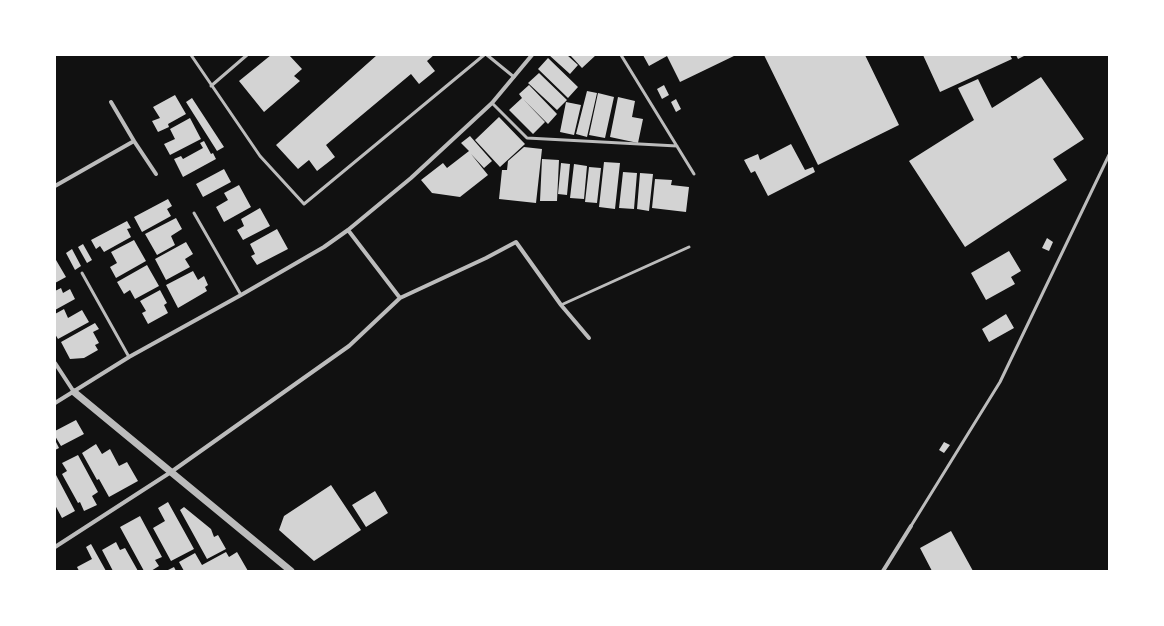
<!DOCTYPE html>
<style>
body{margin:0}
#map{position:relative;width:1164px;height:626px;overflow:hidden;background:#111;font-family:Rubik,sans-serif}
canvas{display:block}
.frame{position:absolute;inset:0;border:56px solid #fff;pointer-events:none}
</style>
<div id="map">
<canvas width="1164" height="626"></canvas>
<div class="frame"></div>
</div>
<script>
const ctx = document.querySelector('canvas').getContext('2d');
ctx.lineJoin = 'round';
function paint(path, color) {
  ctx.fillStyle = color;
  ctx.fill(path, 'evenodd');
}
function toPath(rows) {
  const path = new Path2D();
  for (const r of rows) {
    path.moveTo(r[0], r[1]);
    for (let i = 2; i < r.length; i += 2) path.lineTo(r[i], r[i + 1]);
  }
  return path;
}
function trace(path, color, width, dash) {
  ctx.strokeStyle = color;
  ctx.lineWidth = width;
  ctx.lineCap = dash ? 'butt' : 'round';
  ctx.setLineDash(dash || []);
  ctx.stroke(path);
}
const building = toPath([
 [271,55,289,55,302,69,294,76,300,81,264,112,239,81],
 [377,55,434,55,427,61,435,71,419,84,411,74,326,145,335,157,317,171,309,160,298,169,276,145],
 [549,55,567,55,578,65,570,74],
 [570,55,596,55,582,68],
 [643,55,736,55,680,82,667,56,649,66],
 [764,55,865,55,899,125,818,165],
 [923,55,1010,55,1012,59,940,92],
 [1016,55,1026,55,1018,59],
 [548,58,578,87,568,98,538,69],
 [539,73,567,100,557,110,528,83],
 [1041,77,1084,139,1053,159,1067,180,965,247,909,161,974,120,958,88,978,79,992,108],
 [529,85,557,114,548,124,523,99,545,122,533,134,509,110,522,98,519,94],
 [664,85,669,95,662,99,657,89],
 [587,91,597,93,587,137,576,134],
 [598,93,614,97,605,138,589,135],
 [175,95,186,114,168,124,169,127,158,132,152,121,160,118,153,107],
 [618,97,635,101,632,117,643,119,638,143,610,137],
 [192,98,224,147,217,151,186,102],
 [676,99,681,109,676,112,671,102],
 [566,102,581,105,574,135,560,132],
 [499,117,525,144,500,167,475,140],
 [190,118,201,139,170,155,164,144,175,139,170,129],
 [470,136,492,161,484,168,471,154,488,175,460,197,432,193,421,180,443,163,447,168,469,151,461,143],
 [204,141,211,154,213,153,216,159,183,177,174,159,181,156,183,159,203,148,200,143],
 [791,144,805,170,813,167,815,172,768,196,755,171,751,173,744,160,758,154,760,160],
 [524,147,542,149,536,203,499,199,502,170,507,170,508,161],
 [542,159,559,160,557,201,540,201],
 [604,162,620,163,615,209,599,207],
 [561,163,570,164,567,195,558,194],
 [574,164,587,166,584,199,570,198],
 [589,167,601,168,597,203,585,202],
 [224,169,231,182,203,197,196,184],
 [623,172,637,173,634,209,619,208],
 [640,173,653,174,649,211,637,209],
 [655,179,672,180,671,185,689,187,686,212,652,208],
 [239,185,251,207,224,222,216,207,228,200,224,193],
 [168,199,172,206,167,209,171,216,142,232,134,217],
 [260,208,270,226,243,240,237,230,244,226,241,219],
 [176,218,182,229,171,236,175,245,157,255,145,234],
 [127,221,131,228,127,229,131,237,104,252,100,246,96,249,91,240],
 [277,229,288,249,257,265,251,256,255,254,250,244],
 [1047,238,1053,242,1049,251,1042,248],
 [134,240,146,261,116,278,110,267,117,263,111,252],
 [186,242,193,254,185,259,190,267,166,280,155,259],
 [83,244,92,260,87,263,78,247],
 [72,249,81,266,75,270,66,253],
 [1009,251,1021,271,1011,277,1015,284,986,300,971,273],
 [56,260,66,277,55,283,55,261],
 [147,265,159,286,135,299,130,290,124,294,117,282],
 [193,271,198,280,204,276,208,285,205,287,207,291,178,308,166,285],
 [61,288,63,293,70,289,75,299,55,310,55,291],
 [160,290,167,303,164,305,168,313,148,324,142,313,146,311,140,301],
 [64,309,68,318,82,310,89,322,58,339,55,334,55,314],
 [1006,314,1014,328,989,342,982,329],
 [95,323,99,329,93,332,99,343,95,345,98,350,84,358,70,359,61,342],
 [76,420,84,434,61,446,55,436,55,431],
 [55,440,59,448,55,450],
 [944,442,950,445,944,453,939,450],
 [96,444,102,454,110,449,119,466,127,462,138,481,109,497,99,479,97,480,82,453],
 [78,455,98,492,92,496,97,505,84,511,80,502,78,503,62,474,67,471,62,463],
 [56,475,75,511,62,518,55,505,55,476],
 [331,485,361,530,314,561,279,530,284,516],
 [375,491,388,513,366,527,352,505],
 [168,502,194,549,171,561,153,528,165,521,158,508],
 [184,507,211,529,214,537,218,535,226,549,207,559,180,510],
 [140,516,162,557,155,560,159,566,151,571,144,571,120,527],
 [951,531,973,571,932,571,920,548],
 [116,542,120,550,125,548,138,571,113,571,102,550],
 [91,544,106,571,79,571,77,567,92,559,86,547],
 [226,552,229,557,237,552,248,571,184,571,179,562,195,553,202,565],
 [174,567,176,571,166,571]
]);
const service = toPath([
 [191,55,260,156,304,204,484,55],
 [487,55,514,77],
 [621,55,694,174],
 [211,86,247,55],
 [492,103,527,138,677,146],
 [194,213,241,295],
 [82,273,129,357],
 [561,305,689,247],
 [911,526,1000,382,1109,155]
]);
const minor = toPath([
 [111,102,134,141,156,174],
 [55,186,134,141],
 [400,298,486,258,516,242,561,305,589,338],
 [55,363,74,392],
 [55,403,129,357,241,295,324,247,348,230,411,178,492,103,532,55],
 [55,547,171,472,349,346,400,298,348,230],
 [883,571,911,526]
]);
const tertiary = toPath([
 [74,392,291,571]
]);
paint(building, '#d3d3d3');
trace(service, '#bcbcbc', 3);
trace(minor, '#bcbcbc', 4);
trace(tertiary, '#bcbcbc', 7);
</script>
